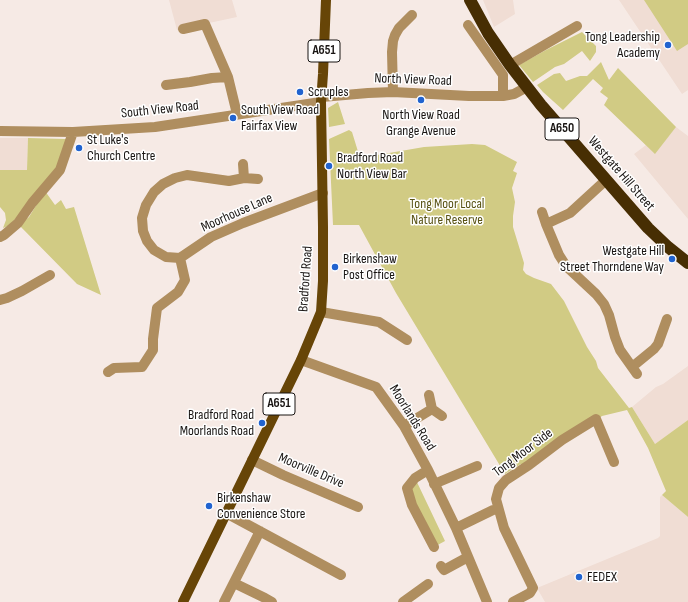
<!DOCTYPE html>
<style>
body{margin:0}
canvas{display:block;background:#f6eae5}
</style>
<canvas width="688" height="602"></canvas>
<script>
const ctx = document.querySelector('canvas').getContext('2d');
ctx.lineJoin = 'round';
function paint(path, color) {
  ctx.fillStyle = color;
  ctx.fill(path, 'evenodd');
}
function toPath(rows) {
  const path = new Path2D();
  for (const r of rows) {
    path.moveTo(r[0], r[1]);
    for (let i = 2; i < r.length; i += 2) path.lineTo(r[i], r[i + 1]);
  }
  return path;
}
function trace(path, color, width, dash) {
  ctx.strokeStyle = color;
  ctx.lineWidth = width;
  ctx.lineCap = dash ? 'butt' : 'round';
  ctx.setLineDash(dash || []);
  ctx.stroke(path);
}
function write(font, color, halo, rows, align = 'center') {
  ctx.font = font + ' "Sofia Sans Condensed",sans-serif';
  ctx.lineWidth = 3;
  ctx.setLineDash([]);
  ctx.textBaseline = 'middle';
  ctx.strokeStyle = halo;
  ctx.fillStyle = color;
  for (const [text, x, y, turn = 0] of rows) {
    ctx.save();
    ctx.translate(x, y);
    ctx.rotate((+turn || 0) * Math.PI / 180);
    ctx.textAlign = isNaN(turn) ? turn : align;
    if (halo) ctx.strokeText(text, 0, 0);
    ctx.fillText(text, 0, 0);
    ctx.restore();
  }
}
const built = toPath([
 [169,0,232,0,237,17,209,23,207,21,177,30],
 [483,0,513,0,515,14,494,27],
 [619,0,688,0,688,90,682,94],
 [676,127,688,136,688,219,634,154,646,145,655,153],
 [0,138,28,138,27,170,0,170],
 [688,366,688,420,655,444,632,407,656,387,663,384],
 [662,495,688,517,688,602,545,602,537,588,658,538,660,536,660,497]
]);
const green = toPath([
 [644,0,688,0,688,44,677,51],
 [582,32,596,46,596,52,590,61,582,51,564,64,555,67,533,82,519,65,546,50],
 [601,62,609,80,618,68,676,127,655,154,604,105,608,98,600,92,603,88,593,79,563,110,543,92,537,85,554,74,560,73,566,81,580,76,587,76],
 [338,102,345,124,329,127,328,108],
 [349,130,352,132,360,158,424,147,472,144,485,145,517,162,513,171,517,173,512,188,515,202,513,216,513,227,524,263,523,270,526,274,534,278,551,284,564,301,587,347,596,361,598,368,629,408,632,407,655,444,688,420,688,517,662,495,666,491,648,448,627,410,602,416,525,471,521,464,505,474,396,293,359,225,333,225,329,139],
 [28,138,66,139,58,169,10,225,3,228,6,220,5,213,0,207,0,170,27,170],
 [45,191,55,205,61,200,66,209,74,207,101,295,77,284,19,225,29,217],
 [415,478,445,541,434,547,407,488]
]);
const minor = toPath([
 [468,25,503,75,503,96],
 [183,29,205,24,228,77,237,114],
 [510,65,577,26],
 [166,85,190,82,212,78,228,77],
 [393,92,392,52,393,41,395,35,399,28,412,15],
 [322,97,368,93,393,92,469,96,503,96,514,94,527,87],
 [0,131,73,132,155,127,321,102],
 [244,178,258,179],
 [606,180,570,213,546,224,559,255,566,266,596,294,604,304,609,315,615,337,620,350,637,374],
 [542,212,546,224],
 [0,237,4,235,18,223,32,203,60,170,73,132],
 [180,258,166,257,154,250,147,241,143,231,142,218,146,205,154,192,163,184,175,178,187,175,229,181,244,178,243,164],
 [0,300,7,298,22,291,50,275],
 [321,312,379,322,407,340],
 [301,360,376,387,404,426,428,470,456,528,487,602],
 [632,367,654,349,658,344,667,319],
 [108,372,114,368,142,367,153,350,153,339,157,308,178,292,185,280,180,258,211,237,243,223,323,193],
 [432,409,442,416],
 [404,426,432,409,429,395],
 [252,460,283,475,358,507],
 [428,470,415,478,407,488,412,505,434,547],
 [434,484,477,466],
 [226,513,341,575],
 [456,528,493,510],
 [441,566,444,570,468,557],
 [234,583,265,598,272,602],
 [224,602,260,531],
 [403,602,428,584],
 [513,602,530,593,533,588,504,528,496,499,499,488,506,480,529,465,562,440,596,419,614,462]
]);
const major = toPath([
 [183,602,301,360,321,312,323,281,323,227,321,102,323,74,326,0]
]);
const highway = toPath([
 [470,0,488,33,510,65,541,105,648,228,668,247,688,263]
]);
const markers = [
 [668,45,4,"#2163cf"],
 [300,92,4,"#2163cf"],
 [421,100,4,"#2163cf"],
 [233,118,4,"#2163cf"],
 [79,148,4,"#2163cf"],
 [329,166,4,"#2163cf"],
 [672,259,4,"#2163cf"],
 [335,267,4,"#2163cf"],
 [262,423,4,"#2163cf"],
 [209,506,4,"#2163cf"],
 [579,577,4,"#2163cf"]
];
const shields = [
 [324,51,32],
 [562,129,34],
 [279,404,32]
];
const shieldNames = [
 ["A651",324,51],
 ["A650",562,129],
 ["A651",279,404]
];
const poiNames = [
 ["Tong Leadership",660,37,"right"],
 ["Academy",660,53,"right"],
 ["Scruples",308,92],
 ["South View Road",241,110],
 ["Fairfax View",241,126],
 ["North View Road",421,115,"center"],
 ["Grange Avenue",421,131,"center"],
 ["St Luke's",87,140],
 ["Church Centre",87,156],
 ["Bradford Road",337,158],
 ["North View Bar",337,174],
 ["Westgate Hill",664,251,"right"],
 ["Street Thorndene Way",664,267,"right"],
 ["Birkenshaw",343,259],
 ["Post Office",343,275],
 ["Bradford Road",254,415,"right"],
 ["Moorlands Road",254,431,"right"],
 ["Birkenshaw",217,498],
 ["Convenience Store",217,514],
 ["FEDEX",587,577]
];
const streetNames = [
 ["North View Road",413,80,2],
 ["South View Road",160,110,-6],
 ["Westgate Hill Street",621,174,49],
 ["Moorhouse Lane",237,213,-24],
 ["Bradford Road",306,279,-86],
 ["Moorlands Road",412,418,58],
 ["Tong Moor Side",523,453,-37],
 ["Moorville Drive",311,471,23]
];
const parkNames = [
 ["Tong Moor Local",447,204],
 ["Nature Reserve",447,220]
];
paint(built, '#f0ddd4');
paint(green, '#d1cb84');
trace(minor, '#af8e5f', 10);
trace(major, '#674507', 10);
trace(highway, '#472e03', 12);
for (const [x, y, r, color] of markers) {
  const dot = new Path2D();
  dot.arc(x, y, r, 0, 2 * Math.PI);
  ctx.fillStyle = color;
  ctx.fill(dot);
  trace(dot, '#fff', 1.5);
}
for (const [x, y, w] of shields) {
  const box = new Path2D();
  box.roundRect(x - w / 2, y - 11, w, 22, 3);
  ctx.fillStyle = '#fff';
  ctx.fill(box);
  trace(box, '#191513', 1);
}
write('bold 13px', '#191513', null, shieldNames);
write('14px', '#191513', '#fff', poiNames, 'left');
write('14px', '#191513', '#fff', streetNames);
write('14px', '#585213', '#fff', parkNames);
</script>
